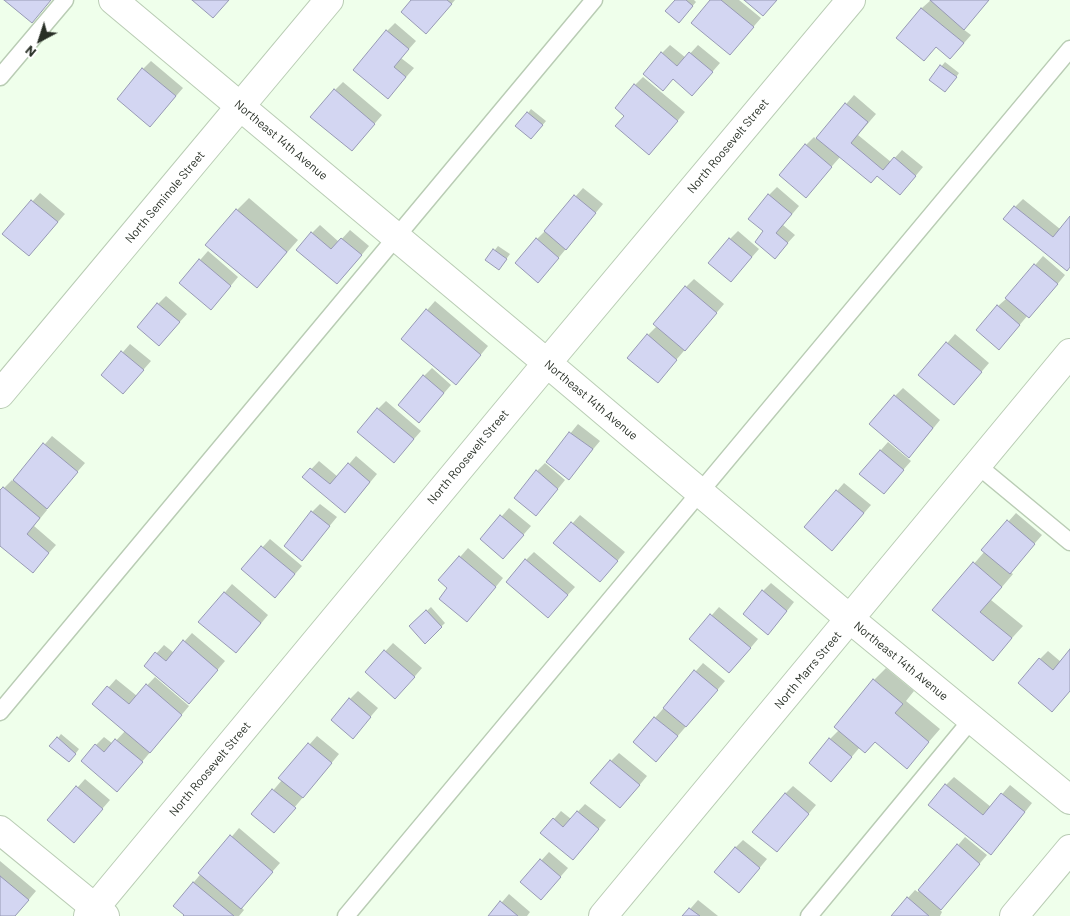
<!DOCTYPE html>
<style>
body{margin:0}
#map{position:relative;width:1070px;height:916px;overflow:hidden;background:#efffeb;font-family:Barlow,sans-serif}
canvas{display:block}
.north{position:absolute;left:15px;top:15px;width:50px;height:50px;-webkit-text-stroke:4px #fff;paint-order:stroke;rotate:220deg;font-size:14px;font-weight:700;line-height:20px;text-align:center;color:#282f26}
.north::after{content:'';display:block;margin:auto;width:18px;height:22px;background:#282f26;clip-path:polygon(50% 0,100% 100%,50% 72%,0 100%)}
</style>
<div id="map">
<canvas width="1070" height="916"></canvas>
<div class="north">N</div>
</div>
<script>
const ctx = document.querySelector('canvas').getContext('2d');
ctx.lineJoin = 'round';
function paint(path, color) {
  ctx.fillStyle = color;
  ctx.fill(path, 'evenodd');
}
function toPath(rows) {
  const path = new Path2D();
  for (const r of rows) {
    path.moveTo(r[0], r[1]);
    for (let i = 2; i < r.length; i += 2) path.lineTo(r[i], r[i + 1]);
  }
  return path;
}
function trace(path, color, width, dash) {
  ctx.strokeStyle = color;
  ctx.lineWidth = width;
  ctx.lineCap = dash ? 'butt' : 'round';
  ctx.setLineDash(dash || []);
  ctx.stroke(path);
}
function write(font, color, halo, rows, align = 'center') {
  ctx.font = font + ' Barlow,sans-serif';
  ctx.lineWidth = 4;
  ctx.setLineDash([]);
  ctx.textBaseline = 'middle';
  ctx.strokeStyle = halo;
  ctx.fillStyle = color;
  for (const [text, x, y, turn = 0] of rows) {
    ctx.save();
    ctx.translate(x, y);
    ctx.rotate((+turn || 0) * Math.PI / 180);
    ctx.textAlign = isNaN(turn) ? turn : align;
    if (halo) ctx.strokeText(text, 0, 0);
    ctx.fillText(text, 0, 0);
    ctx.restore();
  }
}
const shadow = toPath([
 [413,0,455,0,434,24],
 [676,0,694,0,696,2,683,17],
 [712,0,739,0,761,18,730,54],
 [931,0,989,0,963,29,971,35,958,50,898,38,922,8],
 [395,23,416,41,401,58,414,68,388,98,387,31],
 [670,45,686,58,698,45,720,63,700,86,662,53],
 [151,61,183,88,158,117,143,69],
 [945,62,959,73,949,87,931,79],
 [643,77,685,112,657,145,626,116,635,85],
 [343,82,382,115,359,142,335,90],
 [854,95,876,114,858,135,891,162,902,150,923,167,908,185,878,174,840,157,806,196,806,145,814,137,816,139],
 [531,109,546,121,535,134,528,113],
 [777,187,799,206,783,225,795,235,782,249,765,231,769,195],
 [583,188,603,204,546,273,537,239,545,231],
 [40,193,65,214,37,246,4,233],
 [249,198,298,240,257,287,237,210],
 [1023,199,1060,229,1070,218,1070,266,1015,207],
 [320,225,339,242,350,230,369,246,345,275,312,233],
 [738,231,759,249,739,272,730,239],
 [498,246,510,254,502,265,487,260],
 [208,251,238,277,219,300,180,283],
 [1043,256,1065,275,1037,309,1029,317,1028,315,1007,340,998,306,1006,299],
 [694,279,724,304,665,373,648,335,657,326,686,287],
 [166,296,187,314,159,345,158,304],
 [435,301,488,346,464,375,402,339],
 [955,334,989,363,954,404,920,375],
 [130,344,151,361,131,384,103,375],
 [432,368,451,385,419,422,424,376],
 [903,388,940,420,917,448,895,396],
 [386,401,421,431,394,462,378,409],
 [578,424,600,441,569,478,547,462],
 [52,436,85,463,46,508,47,510,34,526,56,545,33,571,0,544,0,492,12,480,13,481],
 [888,442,911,461,891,484,861,473],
 [356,456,377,474,352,504,304,477,319,461,338,477],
 [545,463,565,480,544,506,537,471],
 [844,483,871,505,840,541,837,491],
 [320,504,337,517,302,559,312,512],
 [509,508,531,526,511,549,482,539],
 [1016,513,1042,535,1010,572,1013,574,991,600,1023,626,993,659,934,610,985,551,983,550],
 [580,515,625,552,607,573,555,543],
 [270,539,302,566,283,588,243,569],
 [468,548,503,578,475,612,440,580],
 [534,552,575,587,556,608,526,560],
 [771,583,794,602,776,625,763,591],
 [232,584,268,615,244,644,200,622],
 [431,607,445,623,425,642,411,626],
 [719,607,758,639,737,664,691,639],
 [192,633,225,661,189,703,145,666,164,645,174,653],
 [393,643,422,668,403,690,366,672],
 [1048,651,1061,662,1070,651,1070,691,1040,659],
 [703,663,725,681,664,752,634,742],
 [886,668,914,691,906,701,940,729,907,767,876,741,860,747,839,772,830,739,839,730,874,680],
 [155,677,189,706,125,782,96,745,104,737,113,744,126,730,94,704,116,679,137,696],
 [358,691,378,708,360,729,350,699],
 [61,734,79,749,73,757,58,738],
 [317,736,339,754,274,832,253,814,282,780,280,778],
 [619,753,647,776,628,799,611,761],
 [954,777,991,807,1010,785,1032,803,999,845,946,785],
 [85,779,110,800,74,841,49,820],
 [793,786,816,805,785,842,785,794],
 [585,804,606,820,581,850,554,819,561,811,571,819],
 [239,828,280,863,241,907,244,910,239,916,184,916,185,915,174,906],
 [965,837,987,855,940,910,942,912,940,916,892,916,915,890,918,892],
 [743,840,767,859,747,883,735,848],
 [549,852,568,868,549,890,522,882],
 [0,861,36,891,15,916,0,916],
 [509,894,530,912,527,916,490,916],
 [698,900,718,916,684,916]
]);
const building = toPath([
 [4,0,51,0,32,23,4,0],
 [192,0,229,0,213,18,192,0],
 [411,0,447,0,452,4,426,34,401,12,411,0],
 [675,0,686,0,693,6,679,23,665,11,675,0],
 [710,0,721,0,754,27,730,55,691,23,710,0],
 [744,0,777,0,763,16,744,0],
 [930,0,989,0,964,30,930,0],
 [921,8,964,43,950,59,936,47,924,61,896,38,921,8],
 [386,30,409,49,394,67,406,77,388,99,353,70,386,30],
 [661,52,677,66,689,52,713,72,692,96,673,79,663,91,643,74,661,52],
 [940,65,957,77,945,92,929,80,940,65],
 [142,68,176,96,150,127,117,99,142,68],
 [634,84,678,121,649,155,615,126,624,116,615,108,634,84],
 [334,89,375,124,352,151,310,117,334,89],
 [845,103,868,122,851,143,883,170,894,157,916,176,900,195,877,176,871,183,816,138,845,103],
 [527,112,543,125,531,139,515,126,527,112],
 [805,144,832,167,806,198,779,175,805,144],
 [768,194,792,214,776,233,788,243,775,259,755,242,763,231,748,219,768,194],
 [574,195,596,213,566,250,544,231,574,195],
 [31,200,58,222,29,256,2,234,31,200],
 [1014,206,1053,237,1070,216,1070,267,1067,271,1003,219,1014,206],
 [236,209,287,252,257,288,205,245,236,209],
 [311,232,331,249,341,238,362,255,337,284,296,250,311,232],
 [536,238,559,258,538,283,515,263,536,238],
 [729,238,752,257,731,282,708,263,729,238],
 [493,249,507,259,499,270,485,260,493,249],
 [199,259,231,286,211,310,179,283,199,259],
 [1034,264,1058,284,1029,318,1005,298,1034,264],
 [685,286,717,313,685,351,653,324,685,286],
 [157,303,180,322,159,346,137,327,157,303],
 [997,305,1020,325,999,350,976,330,997,305],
 [426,309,481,355,456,385,401,339,426,309],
 [647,334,677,360,658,383,627,358,647,334],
 [946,342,982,372,954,405,918,375,946,342],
 [121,351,144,370,123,394,101,375,121,351],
 [423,375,444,393,419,423,398,405,423,375],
 [894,395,933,428,909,458,869,424,894,395],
 [377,408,414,439,394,463,357,432,377,408],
 [569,432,593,449,569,480,546,462,569,432],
 [43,443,78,472,47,509,13,480,43,443],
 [880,450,904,470,884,494,859,474,880,450],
 [348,463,370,482,345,513,302,477,310,468,330,484,348,463],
 [536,470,558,489,536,516,514,498,536,470],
 [3,487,40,518,27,534,49,553,33,573,0,546,0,490,3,487],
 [836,490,864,513,832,551,804,527,836,490],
 [311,511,330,526,302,561,284,546,311,511],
 [500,515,524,535,503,559,480,539,500,515],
 [1007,520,1035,544,1010,574,981,550,1007,520],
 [571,522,618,561,600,582,553,543,571,522],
 [261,546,295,574,275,598,241,569,261,546],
 [459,556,496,587,467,622,439,599,447,588,438,580,459,556],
 [525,559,568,595,548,618,506,582,525,559],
 [973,562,1002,587,980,612,1012,638,993,661,932,610,973,562],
 [762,590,787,611,768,635,743,614,762,590],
 [224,592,261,623,236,653,198,622,224,592],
 [426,610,442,627,425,644,409,626,426,610],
 [710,614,751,648,729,673,689,639,710,614],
 [183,640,218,670,189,704,144,666,155,652,166,661,183,640],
 [1070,649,1070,691,1052,712,1018,683,1039,658,1053,670,1070,649],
 [384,650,415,677,395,699,365,672,384,650],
 [694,670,718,690,686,727,663,708,694,670],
 [873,679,903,704,895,713,929,742,907,769,875,742,865,753,834,727,873,679],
 [146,684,182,715,150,753,92,704,107,686,129,704,146,684],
 [349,698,371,717,353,739,331,720,349,698],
 [654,717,678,736,656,762,633,742,654,717],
 [57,737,76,754,69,762,49,746,57,737],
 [829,738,852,757,831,782,809,763,829,738],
 [115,739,143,762,117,792,81,761,95,744,104,752,115,739],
 [308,743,332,763,303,798,278,778,308,743],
 [610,760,640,785,620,808,590,783,610,760],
 [945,784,983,815,1001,793,1025,812,991,855,928,805,945,784],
 [76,786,103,809,74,843,47,820,76,786],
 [272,789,296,808,274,833,251,814,272,789],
 [785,793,809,814,777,852,752,832,785,793],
 [577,811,599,829,573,860,540,833,553,818,563,827,577,811],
 [230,835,273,872,241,909,198,873,230,835],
 [957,844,980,864,941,910,918,890,957,844],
 [735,847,760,868,739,893,714,872,735,847],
 [540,859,561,877,541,900,520,882,540,859],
 [0,876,29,900,15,916,0,916,0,876],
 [193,882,234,916,183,916,184,915,173,906,193,882],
 [907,897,929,916,891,916,907,897],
 [500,901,518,916,488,916,500,901],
 [689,908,700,916,682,916,689,908]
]);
const service = toPath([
 [0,77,65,0],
 [977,465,1070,542],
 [0,712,594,0],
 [346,916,1070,49],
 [809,916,972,719]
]);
const minor = toPath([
 [113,0,547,363,850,619,1070,800],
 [88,916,547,363,851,0],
 [603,916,1070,353],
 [1014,916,1070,849]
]);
const tertiary = toPath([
 [0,394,329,0],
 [0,830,105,916]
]);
const streetNames = [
 ["Northeast 14th Avenue",281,140,40],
 ["North Roosevelt Street",728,146,-50],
 ["North Seminole Street",165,197,-50],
 ["Northeast 14th Avenue",591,400,40],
 ["North Roosevelt Street",468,457,-50],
 ["Northeast 14th Avenue",901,661,39],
 ["North Marrs Street",808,670,-50],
 ["North Roosevelt Street",210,769,-50]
];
paint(shadow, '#0003');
paint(building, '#d3d6f2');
trace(building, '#979ab4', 1);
trace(service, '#b9ccb4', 19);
trace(minor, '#b9ccb4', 30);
trace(tertiary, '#b9ccb4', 30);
trace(service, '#fff', 16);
trace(minor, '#fff', 28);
trace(tertiary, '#fff', 28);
write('12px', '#282f26', '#fff', streetNames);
</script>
